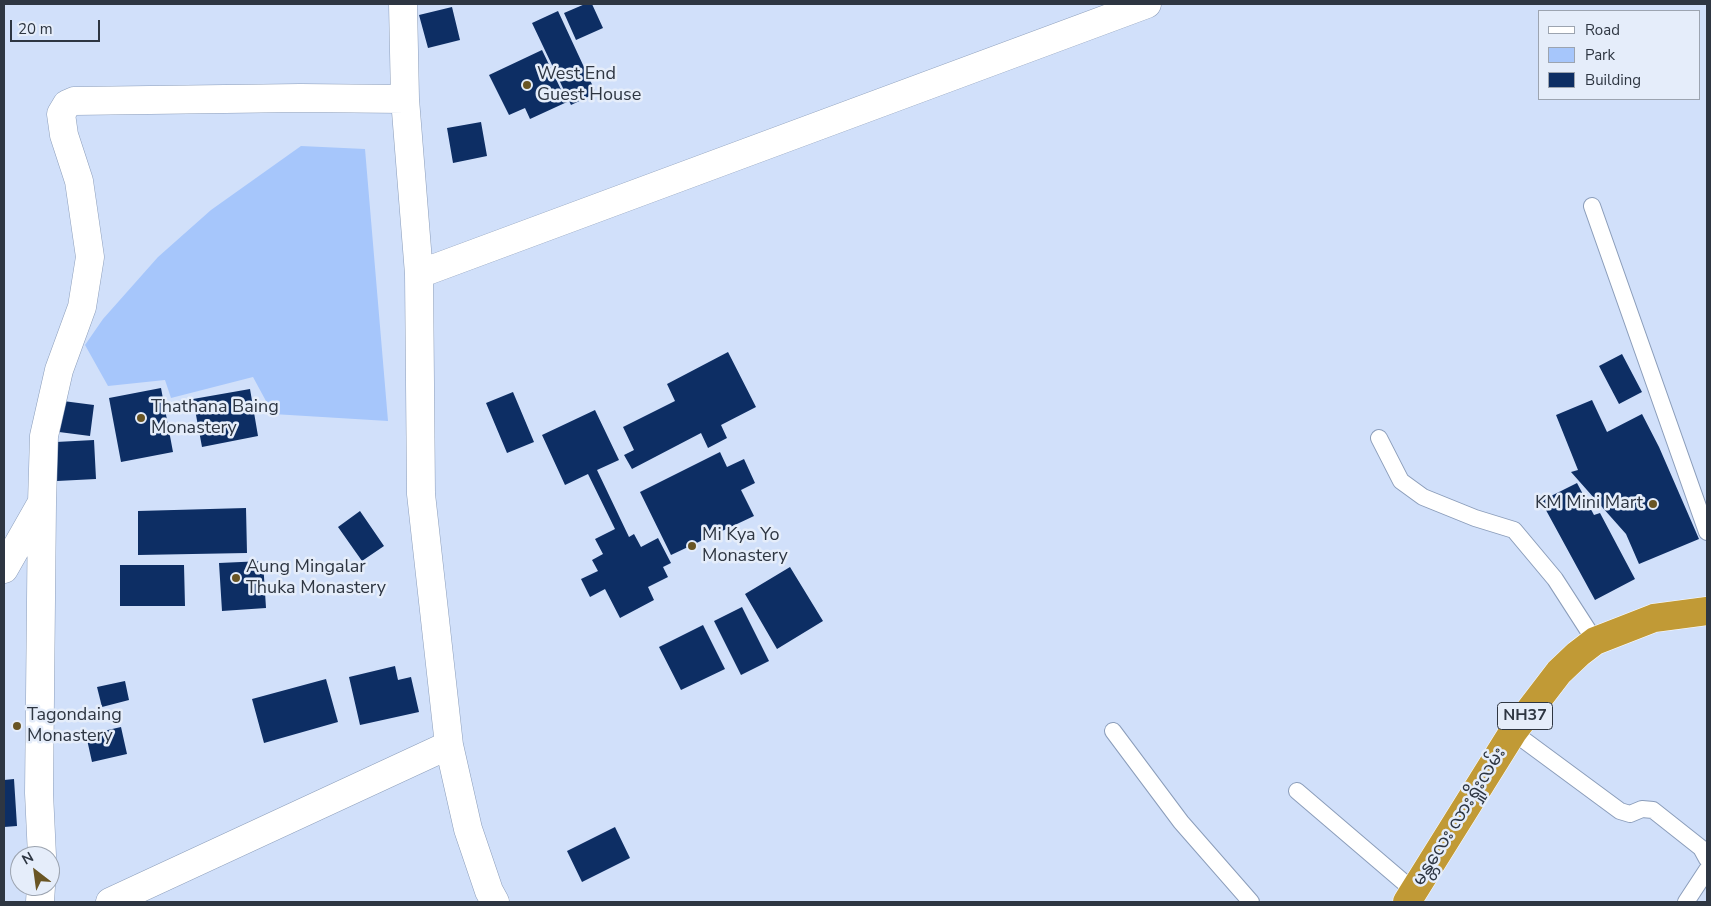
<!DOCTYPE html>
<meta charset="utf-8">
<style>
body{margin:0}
#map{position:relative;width:1711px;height:906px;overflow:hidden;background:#d1e0fa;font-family:"Nunito Sans",sans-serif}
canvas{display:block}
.frame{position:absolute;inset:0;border:5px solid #2e3642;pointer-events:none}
.legend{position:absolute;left:1538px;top:10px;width:162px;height:90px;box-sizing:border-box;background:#e5edfa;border:1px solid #9ca4b0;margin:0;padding:6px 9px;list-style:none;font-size:15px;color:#2e3642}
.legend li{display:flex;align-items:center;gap:10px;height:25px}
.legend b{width:25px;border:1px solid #9ca4b0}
.north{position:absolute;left:10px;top:846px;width:50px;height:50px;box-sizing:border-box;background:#e5edfa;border:1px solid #9ca4b0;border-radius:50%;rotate:330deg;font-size:14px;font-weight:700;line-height:20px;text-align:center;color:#2e3642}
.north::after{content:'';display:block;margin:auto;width:18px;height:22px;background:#695524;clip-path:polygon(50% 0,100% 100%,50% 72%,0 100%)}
.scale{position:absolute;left:10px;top:20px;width:90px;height:22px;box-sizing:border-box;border:2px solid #2e3642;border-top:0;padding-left:6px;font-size:15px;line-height:18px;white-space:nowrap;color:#2e3642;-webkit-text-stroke:4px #e5edfa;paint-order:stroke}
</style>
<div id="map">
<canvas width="1711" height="906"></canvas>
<div class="frame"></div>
<ul class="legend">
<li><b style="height:6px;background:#fff"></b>Road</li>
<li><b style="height:14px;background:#a6c6fb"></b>Park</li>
<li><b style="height:14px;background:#0d2e64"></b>Building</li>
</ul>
<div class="north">N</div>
<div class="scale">20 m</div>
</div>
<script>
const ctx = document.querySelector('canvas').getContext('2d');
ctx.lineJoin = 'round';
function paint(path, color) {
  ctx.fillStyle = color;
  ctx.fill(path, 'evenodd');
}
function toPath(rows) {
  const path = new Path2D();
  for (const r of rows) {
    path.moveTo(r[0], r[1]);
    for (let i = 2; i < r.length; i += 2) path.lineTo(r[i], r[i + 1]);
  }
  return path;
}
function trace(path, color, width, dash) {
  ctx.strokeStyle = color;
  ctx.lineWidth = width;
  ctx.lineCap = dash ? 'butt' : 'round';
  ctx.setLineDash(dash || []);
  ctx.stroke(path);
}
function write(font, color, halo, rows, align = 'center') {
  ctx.font = font + ' "Nunito Sans","Noto Sans Myanmar",sans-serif';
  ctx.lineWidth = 5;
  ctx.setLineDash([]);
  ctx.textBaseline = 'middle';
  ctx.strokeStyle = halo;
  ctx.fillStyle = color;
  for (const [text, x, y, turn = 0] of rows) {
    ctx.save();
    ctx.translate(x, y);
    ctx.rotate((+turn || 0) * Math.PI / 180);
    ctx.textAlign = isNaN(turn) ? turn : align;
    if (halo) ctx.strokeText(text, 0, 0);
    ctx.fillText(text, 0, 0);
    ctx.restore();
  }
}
const green = toPath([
 [301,146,365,149,388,421,273,414,253,377,171,398,165,380,108,386,85,345,103,319,158,257,211,210]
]);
const building = toPath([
 [585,4,592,4,603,28,576,40,564,13],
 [452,7,460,40,428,48,419,15],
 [558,11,596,93,571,105,532,23],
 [542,50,567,102,530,119,525,108,509,115,489,75],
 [481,122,487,156,453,163,447,128],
 [728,352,756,407,721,425,727,438,708,448,701,433,632,469,624,455,634,450,623,427,675,401,667,384],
 [1622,354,1642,392,1619,404,1599,366],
 [161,388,173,452,121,462,109,398],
 [250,389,258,436,202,447,193,399],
 [513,392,534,442,507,453,486,403],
 [1592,400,1607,432,1642,414,1659,447,1699,539,1639,564,1626,534,1571,472,1578,470,1556,415],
 [63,401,94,405,90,436,59,432],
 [595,410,619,460,597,470,629,537,634,534,641,547,658,538,671,563,663,567,668,577,648,587,654,600,620,618,605,589,590,597,581,579,598,571,592,560,603,554,595,539,615,529,588,474,565,485,542,435],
 [94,440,96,479,57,481,56,442],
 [720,452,727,467,744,459,755,483,741,490,754,516,671,555,640,492],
 [1577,483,1594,515,1600,513,1635,579,1595,600,1541,501],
 [246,508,247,553,138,555,138,511],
 [360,511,384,546,362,561,338,527],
 [263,561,266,608,222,611,219,563],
 [120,565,184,565,185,606,120,606],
 [790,567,823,621,777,649,745,594],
 [742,607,769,661,741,675,714,621],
 [703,625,725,669,681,690,659,647],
 [395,666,398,680,411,677,419,712,360,725,349,677],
 [326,679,338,722,264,743,252,699],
 [125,681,129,700,102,707,97,687],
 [121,727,127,754,92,762,86,735],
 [14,779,17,826,4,827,4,780],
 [615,827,630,858,582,882,567,851]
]);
const lane = toPath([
 [1592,206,1707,532],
 [1379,438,1401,481,1423,497,1475,518,1514,530,1555,579,1595,641],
 [1113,731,1181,822,1251,902],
 [1513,732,1620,811,1630,814,1642,809,1653,810,1701,848,1707,859],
 [1297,791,1414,891],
 [1686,902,1707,870]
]);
const street = toPath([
 [403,4,405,99,419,274,421,494,449,745,468,829,489,891,495,902],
 [419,274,1147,4],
 [4,569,41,504],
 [42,856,39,793,42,503,44,436,59,370,82,307,90,257,79,181,64,135,61,114,67,104,74,101,300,98,405,99],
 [40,902,41,886],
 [110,902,449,745]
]);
const highway = toPath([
 [1407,902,1513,732,1559,672,1578,654,1595,641,1654,618,1707,611]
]);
const markers = [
 [527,85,5,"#695524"],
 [141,418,5,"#695524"],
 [1653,504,5,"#695524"],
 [692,546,5,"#695524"],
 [236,578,5,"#695524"],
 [17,726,5,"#695524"]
];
const shields = [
 [1525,716,55]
];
const shieldNames = [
 ["NH37",1525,716]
];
const poiNames = [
 ["West End",537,75],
 ["Guest House",537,96],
 ["Thathana Baing",151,408],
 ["Monastery",151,429],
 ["KM Mini Mart",1643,504,"right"],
 ["Mi Kya Yo",702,536],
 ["Monastery",702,557],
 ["Aung Mingalar",246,568],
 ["Thuka Monastery",246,589],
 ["Tagondaing",27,716],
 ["Monastery",27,737]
];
const streetNames = [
 ["မန္တလေး လားရှိုးလမ်း",1460,817,-58]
];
paint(green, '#a6c6fb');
paint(building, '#0d2e64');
trace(lane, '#8b9dba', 18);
trace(street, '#8b9dba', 29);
trace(highway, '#fff', 29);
trace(lane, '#fff', 16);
trace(street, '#fff', 28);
trace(highway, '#c19a36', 28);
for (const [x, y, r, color] of markers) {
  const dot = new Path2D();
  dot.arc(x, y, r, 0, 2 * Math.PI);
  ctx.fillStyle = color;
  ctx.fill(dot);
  trace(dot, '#e5edfa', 2);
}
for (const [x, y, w] of shields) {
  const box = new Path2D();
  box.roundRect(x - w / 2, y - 13.5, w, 27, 4);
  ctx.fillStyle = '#e5edfa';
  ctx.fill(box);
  trace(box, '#2e3642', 1);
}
write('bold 16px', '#2e3642', null, shieldNames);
write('18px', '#2e3642', '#e5edfa', poiNames, 'left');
write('18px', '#2e3642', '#e5edfa', streetNames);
</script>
